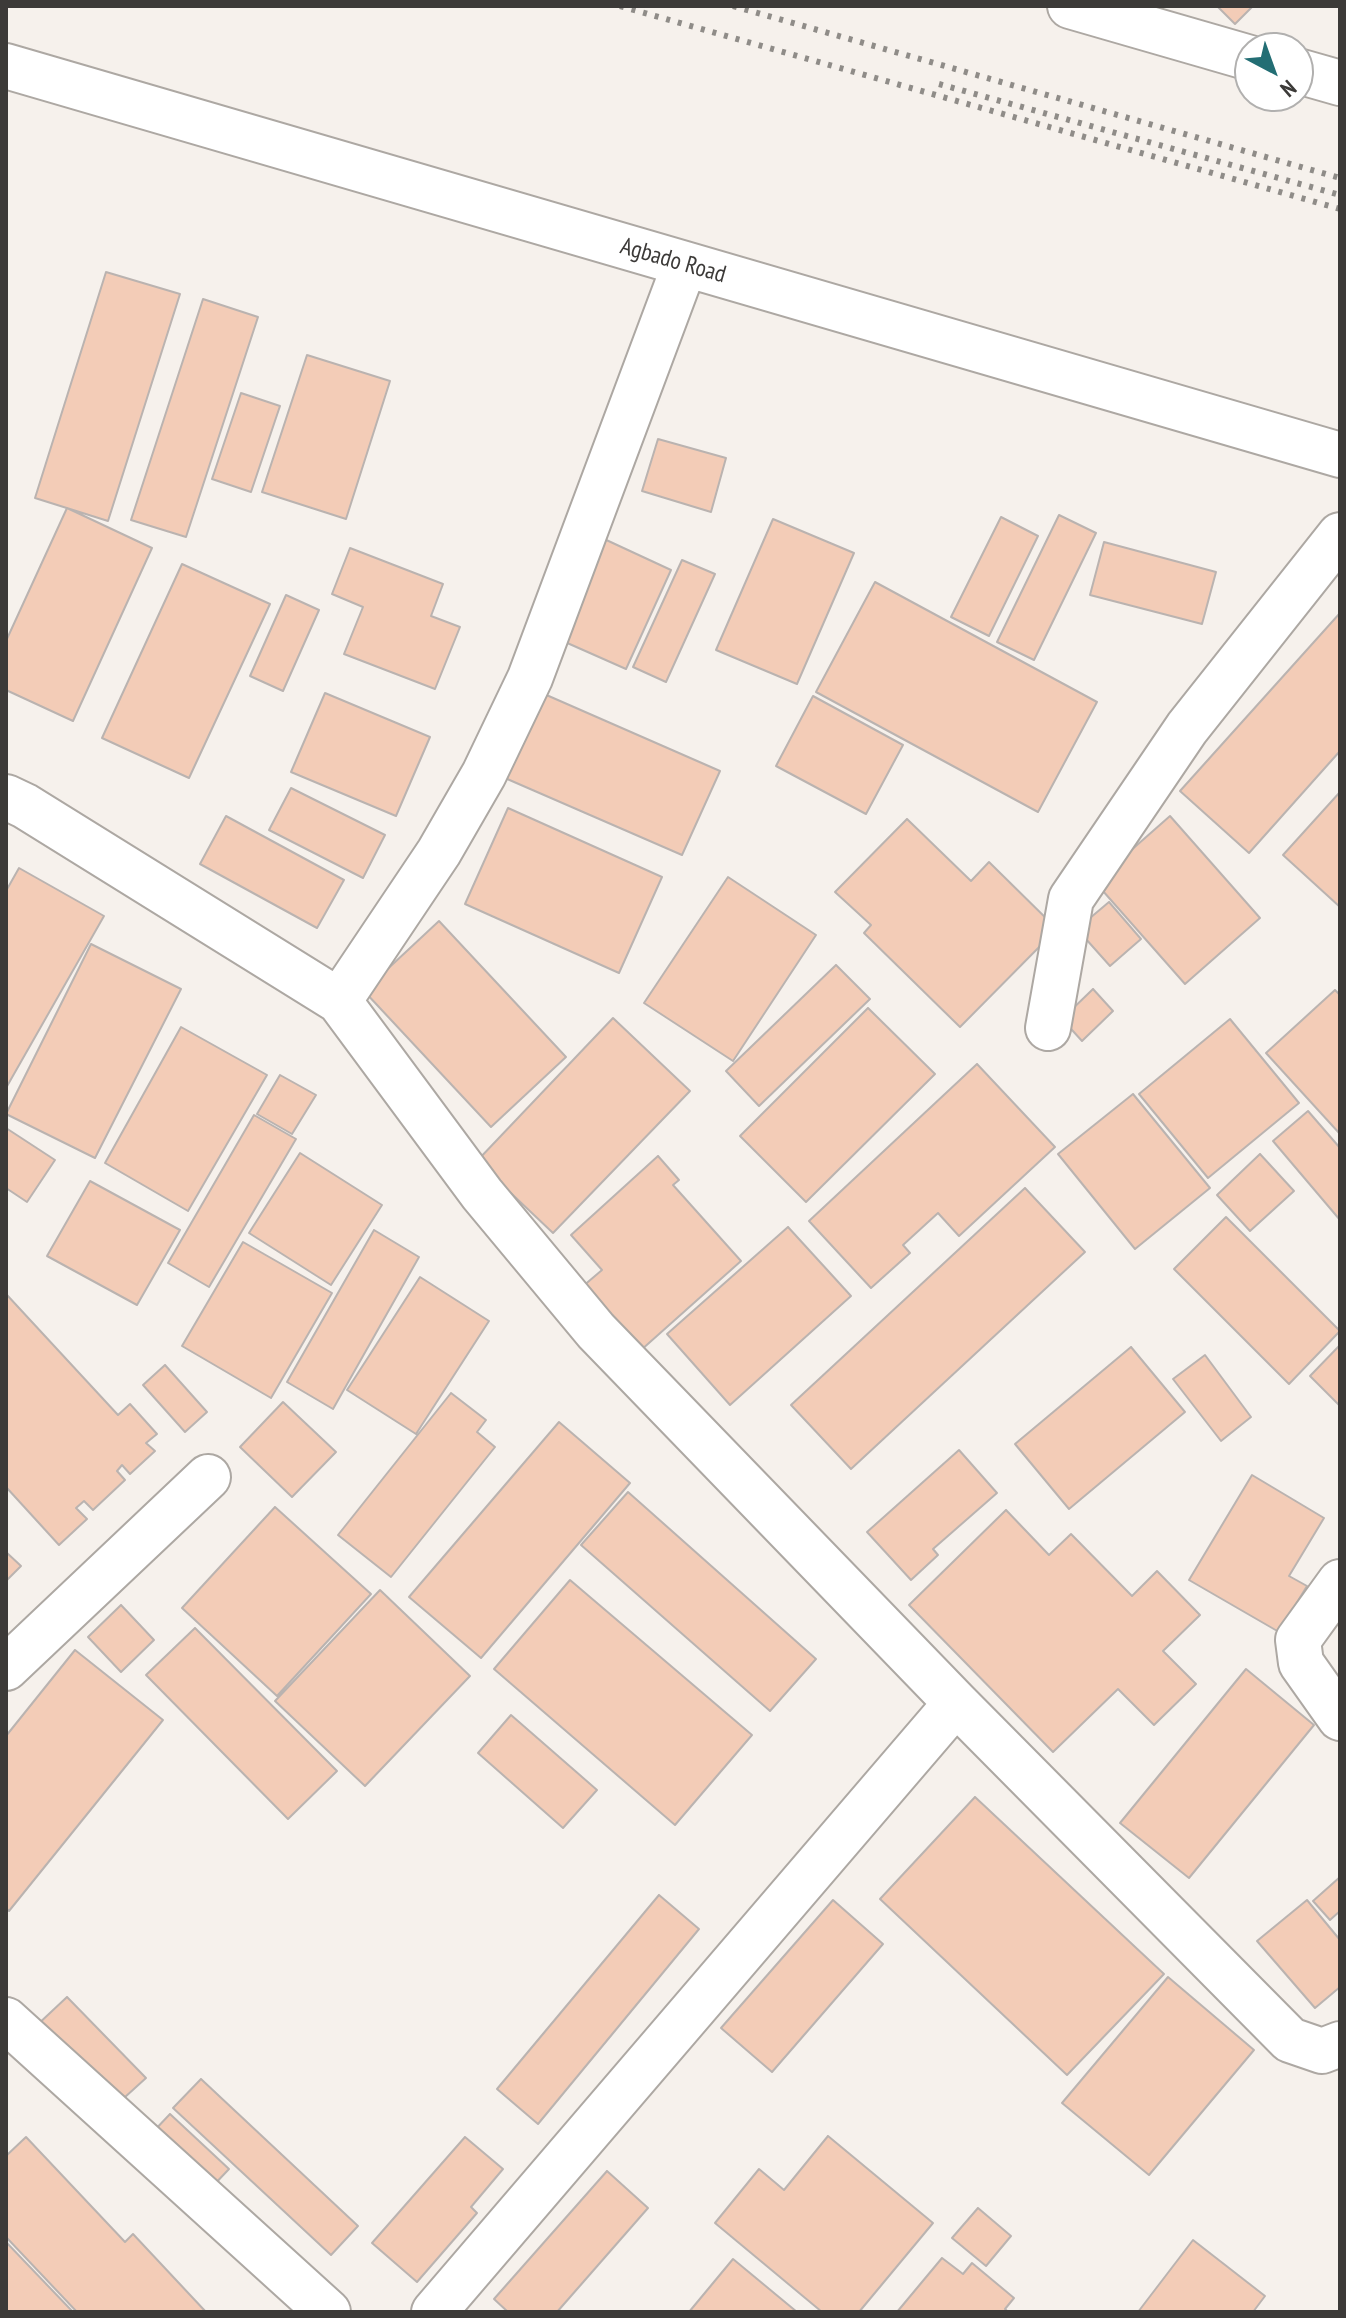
<!DOCTYPE html>
<style>
body{margin:0}
#map{position:relative;width:1346px;height:2318px;overflow:hidden;background:#f6f1ec;font-family:"PT Sans Narrow",sans-serif}
canvas{display:block}
.frame{position:absolute;inset:0;border:8px solid #3c3a38;pointer-events:none}
.north{position:absolute;left:1234px;top:32px;width:80px;height:80px;box-sizing:border-box;background:#fff;border:2px solid #b1b0af;border-radius:50%;rotate:139deg;font-size:22px;font-weight:700;line-height:32px;text-align:center;color:#3c3a38}
.north::after{content:'';display:block;margin:auto;width:28px;height:36px;background:#236e74;clip-path:polygon(50% 0,100% 100%,50% 72%,0 100%)}
</style>
<div id="map">
<canvas width="1346" height="2318"></canvas>
<div class="frame"></div>
<div class="north">N</div>
</div>
<script>
const ctx = document.querySelector('canvas').getContext('2d');
ctx.lineJoin = 'round';
function paint(path, color) {
  ctx.fillStyle = color;
  ctx.fill(path, 'evenodd');
}
function toPath(rows) {
  const path = new Path2D();
  for (const r of rows) {
    path.moveTo(r[0], r[1]);
    for (let i = 2; i < r.length; i += 2) path.lineTo(r[i], r[i + 1]);
  }
  return path;
}
function trace(path, color, width, dash) {
  ctx.strokeStyle = color;
  ctx.lineWidth = width;
  ctx.lineCap = dash ? 'butt' : 'round';
  ctx.setLineDash(dash || []);
  ctx.stroke(path);
}
function write(font, color, halo, rows, align = 'center') {
  ctx.font = font + ' "PT Sans Narrow",sans-serif';
  ctx.lineWidth = 6;
  ctx.setLineDash([]);
  ctx.textBaseline = 'middle';
  ctx.strokeStyle = halo;
  ctx.fillStyle = color;
  for (const [text, x, y, turn = 0] of rows) {
    ctx.save();
    ctx.translate(x, y);
    ctx.rotate((+turn || 0) * Math.PI / 180);
    ctx.textAlign = isNaN(turn) ? turn : align;
    if (halo) ctx.strokeText(text, 0, 0);
    ctx.fillText(text, 0, 0);
    ctx.restore();
  }
}
const building = toPath([
 [1217,6,1253,6,1235,24,1217,6],
 [106,272,180,294,108,521,35,498,106,272],
 [203,299,258,317,186,537,131,520,203,299],
 [307,355,390,381,346,519,262,492,307,355],
 [241,393,280,406,251,492,212,479,241,393],
 [658,439,726,458,711,512,642,491,658,439],
 [67,508,152,548,73,721,6,690,6,641,67,508],
 [1059,515,1096,533,1034,660,997,642,1059,515],
 [1001,517,1038,536,989,636,951,617,1001,517],
 [773,519,854,553,797,684,716,650,773,519],
 [602,538,671,570,626,669,556,638,602,538],
 [1104,542,1216,572,1202,624,1090,595,1104,542],
 [350,548,443,584,431,616,460,627,435,689,344,654,363,607,332,594,350,548],
 [682,560,715,574,666,682,633,667,682,560],
 [182,564,270,604,189,778,102,738,182,564],
 [875,582,1097,702,1038,812,816,692,875,582],
 [286,595,319,610,283,691,250,676,286,595],
 [1340,613,1340,751,1249,853,1180,791,1340,613],
 [535,690,720,771,682,855,498,775,535,690],
 [325,693,430,737,396,816,291,772,325,693],
 [813,696,903,745,866,814,776,766,813,696],
 [291,788,385,835,363,878,269,830,291,788],
 [1340,792,1340,907,1283,855,1340,792],
 [508,808,662,877,619,973,465,904,508,808],
 [226,816,344,880,317,928,200,864,226,816],
 [1170,816,1260,918,1185,984,1095,882,1170,816],
 [907,819,971,881,989,862,1057,929,960,1027,864,933,871,925,835,892,907,819],
 [19,868,104,916,6,1088,6,891,19,868],
 [728,877,816,935,733,1061,644,1003,728,877],
 [1109,902,1141,939,1110,966,1077,929,1109,902],
 [439,921,566,1057,491,1127,364,991,439,921],
 [91,944,181,989,95,1158,6,1114,91,944],
 [836,965,870,999,759,1106,726,1071,836,965],
 [1093,989,1113,1011,1082,1041,1062,1019,1093,989],
 [1335,990,1340,995,1340,1134,1266,1053,1335,990],
 [868,1008,935,1074,806,1202,740,1136,868,1008],
 [613,1018,690,1091,553,1233,477,1161,613,1018],
 [1230,1019,1299,1103,1208,1178,1139,1094,1230,1019],
 [181,1027,267,1075,188,1211,105,1163,181,1027],
 [977,1064,1055,1147,959,1236,938,1213,903,1245,910,1253,871,1288,809,1221,977,1064],
 [280,1075,316,1095,292,1134,257,1114,280,1075],
 [1133,1094,1210,1188,1135,1249,1058,1154,1133,1094],
 [1308,1111,1340,1148,1340,1220,1273,1141,1308,1111],
 [254,1115,296,1139,209,1287,168,1263,254,1115],
 [6,1128,55,1160,27,1202,6,1188,6,1128],
 [300,1153,382,1205,331,1285,249,1233,300,1153],
 [1260,1154,1294,1191,1250,1231,1217,1195,1260,1154],
 [658,1156,679,1180,673,1185,741,1261,640,1351,582,1287,602,1270,571,1235,658,1156],
 [90,1181,180,1230,137,1305,47,1256,90,1181],
 [1025,1188,1085,1252,851,1469,791,1405,1025,1188],
 [1226,1217,1340,1331,1289,1384,1174,1269,1226,1217],
 [788,1227,851,1296,730,1405,667,1334,788,1227],
 [374,1230,419,1257,333,1409,287,1382,374,1230],
 [243,1242,332,1293,271,1398,182,1346,243,1242],
 [420,1277,489,1321,416,1434,347,1390,420,1277],
 [7,1295,118,1415,130,1404,157,1434,146,1443,155,1451,130,1474,122,1465,117,1471,125,1480,93,1510,84,1501,76,1508,87,1519,59,1545,6,1487,7,1295],
 [1340,1345,1340,1406,1310,1376,1340,1345],
 [1131,1347,1185,1412,1069,1509,1015,1444,1131,1347],
 [1205,1355,1251,1417,1221,1441,1173,1379,1205,1355],
 [165,1365,207,1412,185,1432,143,1385,165,1365],
 [451,1393,486,1420,477,1432,495,1447,391,1577,338,1535,451,1393],
 [283,1402,336,1452,292,1497,240,1447,283,1402],
 [559,1422,630,1483,481,1658,409,1597,559,1422],
 [959,1450,997,1493,933,1549,938,1555,911,1580,867,1532,959,1450],
 [1252,1475,1324,1518,1289,1576,1307,1586,1279,1632,1189,1580,1252,1475],
 [628,1492,816,1659,770,1711,581,1545,628,1492],
 [275,1507,371,1594,277,1696,182,1608,275,1507],
 [1006,1510,1049,1555,1071,1534,1132,1596,1157,1571,1200,1615,1163,1651,1196,1684,1154,1725,1118,1689,1053,1752,909,1605,1006,1510],
 [6,1552,21,1566,6,1581,6,1552],
 [570,1580,752,1735,675,1825,494,1669,570,1580],
 [380,1590,470,1676,365,1786,275,1701,380,1590],
 [121,1605,154,1640,121,1672,88,1637,121,1605],
 [195,1628,337,1771,288,1819,146,1675,195,1628],
 [75,1650,163,1720,9,1911,6,1908,6,1736,75,1650],
 [1246,1669,1314,1725,1189,1878,1120,1823,1246,1669],
 [511,1715,597,1790,563,1828,478,1753,511,1715],
 [975,1797,1164,1974,1067,2075,880,1899,975,1797],
 [1340,1877,1340,1911,1330,1920,1313,1901,1340,1877],
 [659,1895,699,1929,538,2124,497,2089,659,1895],
 [833,1900,883,1944,772,2072,721,2028,833,1900],
 [1307,1900,1340,1940,1340,1987,1315,2008,1257,1941,1307,1900],
 [1168,1977,1254,2050,1149,2175,1062,2103,1168,1977],
 [67,1997,146,2078,113,2108,35,2027,67,1997],
 [201,2079,358,2226,331,2255,173,2108,201,2079],
 [170,2114,229,2169,211,2188,152,2133,170,2114],
 [828,2136,933,2223,859,2312,822,2312,715,2223,759,2169,784,2190,828,2136],
 [26,2137,125,2242,133,2234,206,2312,77,2312,6,2237,6,2156,26,2137],
 [465,2137,503,2169,471,2207,477,2213,417,2282,372,2243,465,2137],
 [607,2171,648,2208,557,2312,508,2312,494,2299,607,2171],
 [978,2208,1011,2236,986,2266,952,2238,978,2208],
 [1193,2240,1265,2296,1253,2312,1138,2312,1193,2240],
 [6,2242,73,2312,6,2312,6,2242],
 [942,2258,963,2274,972,2263,1014,2298,1005,2309,1008,2312,897,2312,942,2258],
 [733,2259,797,2312,689,2312,733,2259]
]);
const minor = toPath([
 [1070,6,1250,58],
 [6,66,1340,455],
 [1298,71,1340,83],
 [6,797,25,806,339,1001,482,1194,596,1331,956,1703,1290,2040,1322,2051,1340,2044],
 [339,1001,439,852,484,774,530,678,685,264],
 [1048,1028,1071,899,1187,728,1340,535],
 [1340,1582,1298,1640,1301,1663,1340,1718],
 [6,1668,208,1477],
 [6,2020,328,2312],
 [434,2312,956,1703]
]);
const rail = toPath([
 [620,6,1340,209],
 [733,6,1340,178],
 [939,84,1340,195]
]);
const streetNames = [
 ["Agbado Road",673,261,16]
];
paint(building, '#f3ccb7');
trace(building, '#bab3b0', 2);
trace(minor, '#ada8a3', 48);
trace(minor, '#fff', 44);
trace(rail, '#8f8c88', 6, [4, 8]);
write('24px', '#3c3a38', '#fff', streetNames);
</script>
